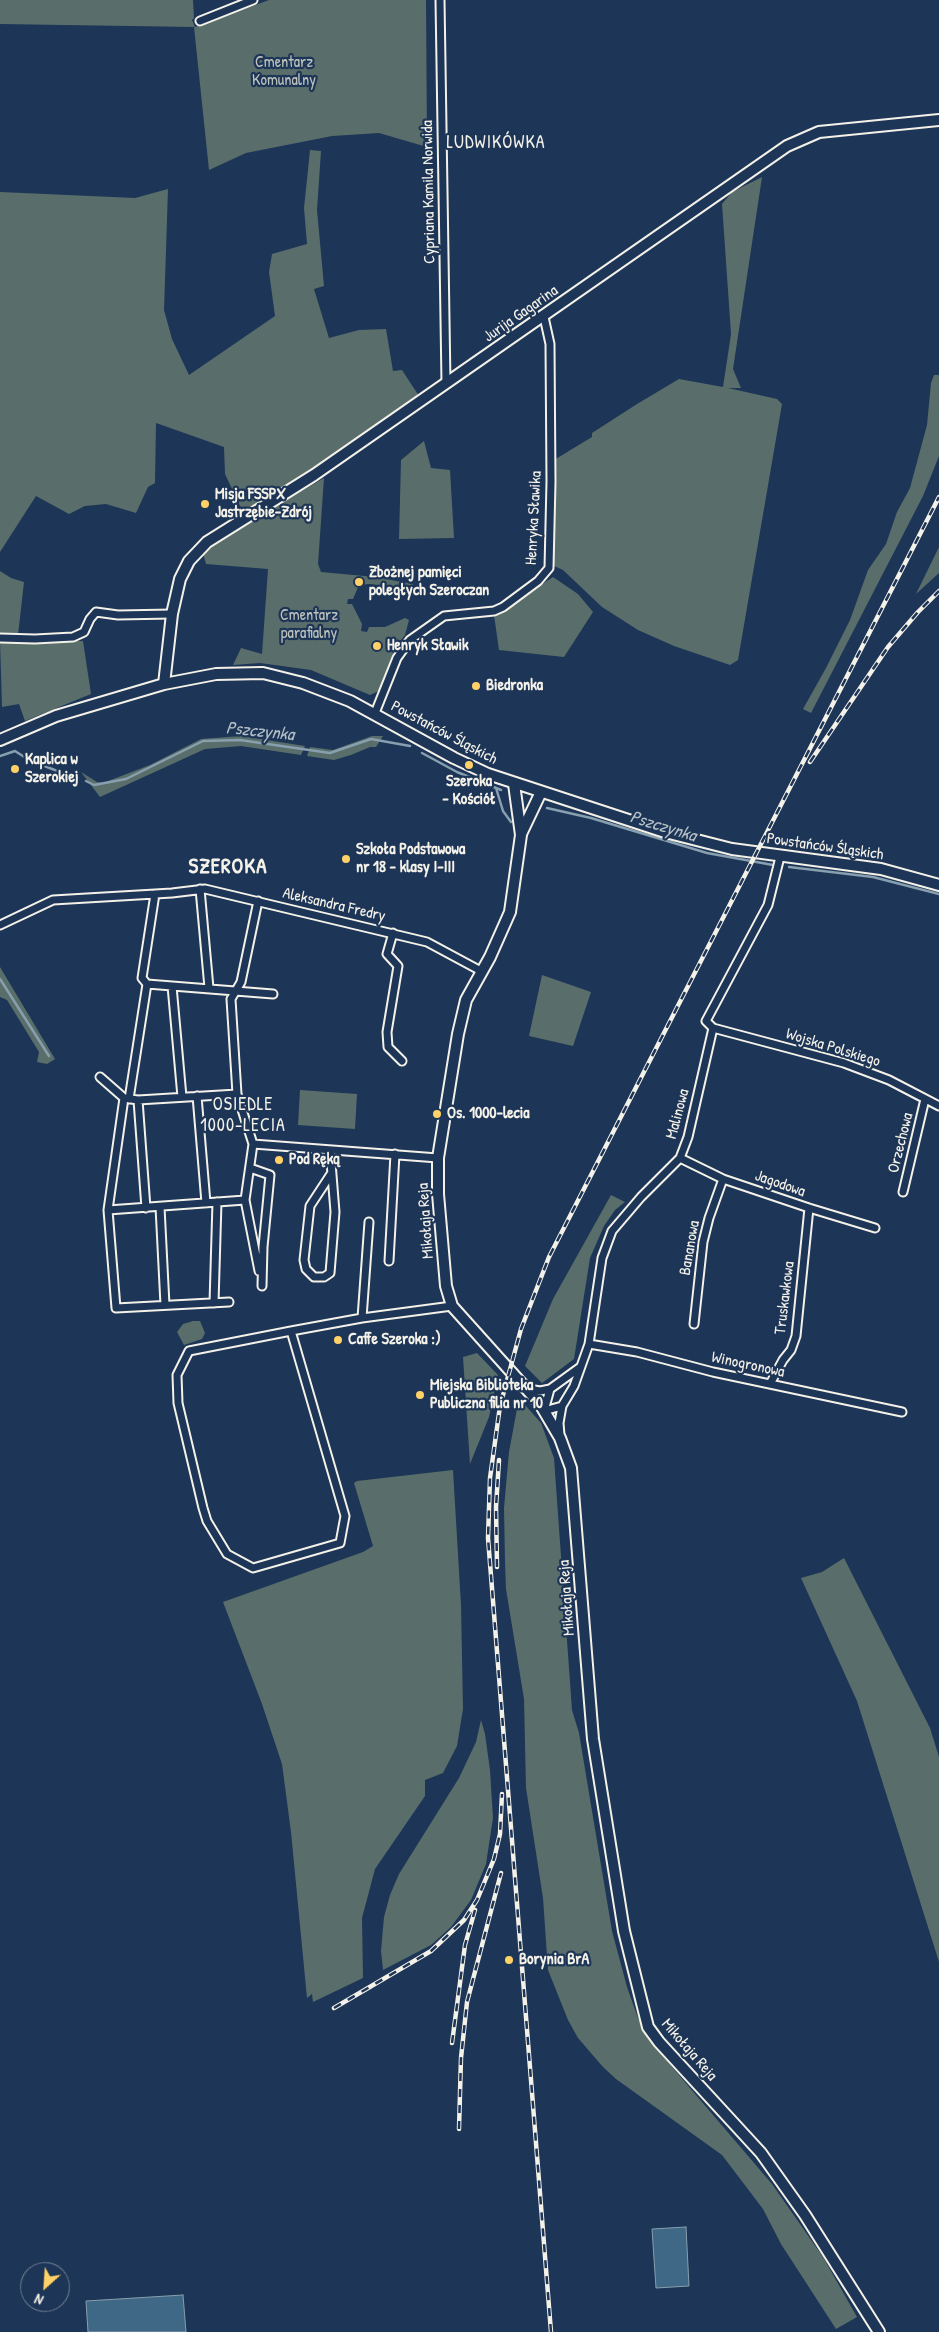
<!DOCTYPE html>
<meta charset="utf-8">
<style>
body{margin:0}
#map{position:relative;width:939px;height:2332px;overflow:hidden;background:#1d3557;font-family:"Patrick Hand",sans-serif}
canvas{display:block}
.north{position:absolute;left:20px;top:2262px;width:50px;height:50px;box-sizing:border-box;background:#1d3557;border:1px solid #738091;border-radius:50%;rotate:206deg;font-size:14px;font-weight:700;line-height:20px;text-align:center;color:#f4f1e8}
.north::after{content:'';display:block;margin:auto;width:18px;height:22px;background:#ffd166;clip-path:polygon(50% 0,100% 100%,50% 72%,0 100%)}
</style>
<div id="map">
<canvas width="939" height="2332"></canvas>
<div class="north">N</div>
</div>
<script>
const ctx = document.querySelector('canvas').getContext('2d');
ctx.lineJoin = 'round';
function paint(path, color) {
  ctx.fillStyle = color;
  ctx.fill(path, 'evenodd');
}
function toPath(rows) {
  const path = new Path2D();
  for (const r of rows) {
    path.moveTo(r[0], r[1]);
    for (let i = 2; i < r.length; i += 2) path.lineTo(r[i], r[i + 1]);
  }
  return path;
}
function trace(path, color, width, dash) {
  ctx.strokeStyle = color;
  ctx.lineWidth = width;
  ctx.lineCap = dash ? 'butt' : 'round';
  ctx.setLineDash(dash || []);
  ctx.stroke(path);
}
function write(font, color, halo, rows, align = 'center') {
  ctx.font = font + ' "Patrick Hand",sans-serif';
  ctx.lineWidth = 4.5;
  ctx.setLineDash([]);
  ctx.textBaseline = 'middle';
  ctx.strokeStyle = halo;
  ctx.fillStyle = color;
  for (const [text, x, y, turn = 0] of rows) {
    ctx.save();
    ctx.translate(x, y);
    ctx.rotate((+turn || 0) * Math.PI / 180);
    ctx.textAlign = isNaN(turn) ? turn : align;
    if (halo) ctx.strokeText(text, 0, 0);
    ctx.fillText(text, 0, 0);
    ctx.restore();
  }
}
const green = toPath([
 [0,0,193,0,194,18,192,20,195,27,269,0,426,0,427,147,379,133,332,136,246,153,209,170,194,27,0,24],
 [310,150,321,151,317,210,324,286,314,289,329,338,359,330,386,329,393,371,402,370,419,396,326,462,244,511,240,506,225,474,224,447,156,423,155,483,148,487,136,513,106,504,85,506,69,514,36,496,0,552,0,192,135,198,168,189,164,310,172,339,189,375,275,316,269,272,272,254,307,244,304,208],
 [762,177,733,369,741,388,728,388,777,399,782,404,738,660,730,665,674,646,638,630,602,607,563,570,552,565,554,460,592,437,592,433,637,404,679,379,723,387,731,334,722,204,732,192],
 [934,375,939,375,939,456,923,496,811,713,803,709,826,668,850,620,868,570,886,544,897,512,910,488,927,425,931,383],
 [424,441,431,468,450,470,454,538,399,539,401,460],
 [324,478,318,564,321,572,375,577,413,584,411,598,398,587,369,584,359,585,353,599,348,599,347,604,352,604,362,624,361,631,367,632,369,627,385,627,405,618,409,620,405,635,395,648,379,691,370,695,311,670,260,663,233,665,241,648,262,654,268,569,206,564,203,553,214,542],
 [939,547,939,573,916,594],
 [0,571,11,578,24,582,18,635,0,634],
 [553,577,578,594,593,612,564,657,499,650,494,615],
 [0,641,83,641,91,694,25,721,19,704,2,707],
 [241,736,305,746,301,755,241,746,205,749,100,797,81,772,97,782,103,783,150,765,201,739],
 [372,736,383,736,376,747,370,747,351,755,334,760,307,756,310,747,333,750],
 [0,967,55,1059,47,1064,37,1062,39,1052,7,1000,0,997],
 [542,975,591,992,573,1046,529,1036],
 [300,1090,357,1094,355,1129,298,1125],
 [611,1195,625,1202,615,1210,604,1226,590,1258,574,1359,542,1383,525,1366,553,1299],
 [193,1321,200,1321,205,1333,202,1339,184,1345,177,1332,183,1324],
 [477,1353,498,1375,489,1417,470,1464,463,1357],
 [519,1398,541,1423,554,1458,572,1710,579,1733,612,1931,627,1987,638,2018,649,2040,772,2184,823,2257,857,2317,836,2329,781,2244,763,2209,722,2155,616,2079,603,2067,578,2038,568,2020,548,1970,543,1898,526,1788,524,1699,506,1589,505,1562,504,1508,509,1452],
 [453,1470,461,1605,463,1709,457,1746,443,1773,425,1780,425,1796,375,1869,362,1918,363,1978,313,2002,312,1994,307,1998,291,1832,282,1764,262,1704,223,1602,363,1552,373,1546,354,1483,357,1481],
 [844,1558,930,1728,939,1757,939,1962,857,1701,801,1578,822,1572],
 [481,1720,485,1734,490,1770,493,1818,486,1864,471,1900,451,1927,431,1945,383,1970,381,1951,384,1917,390,1895,399,1874,459,1778,476,1742]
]);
const water = toPath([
 [686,2227,689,2286,656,2288,652,2229,686,2227],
 [183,2295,186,2332,88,2332,86,2301,183,2295]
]);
const stream = toPath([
 [422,753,457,772,501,790],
 [0,756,15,751,29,760,65,774],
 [86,781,94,785,126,779,203,741,240,740,330,753,371,739,410,746],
 [496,788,503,811,511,822],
 [547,808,591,818,707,853,773,865],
 [789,867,873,877,939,894],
 [0,979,49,1056]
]);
const street = toPath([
 [440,0,446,383],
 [200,21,253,0],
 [0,638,35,639,73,637,84,632,90,619,96,612,118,615,172,614],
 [375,713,397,658,410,640,444,616,494,611,503,607,538,581,549,568,551,482,550,344,544,317],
 [200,889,209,988],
 [0,925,53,900,172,893,205,889,427,942,481,971],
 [393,933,387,954,398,966,387,1032,388,1047,402,1061],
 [147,984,273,994],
 [172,986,182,1097],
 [713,1028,844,1063,889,1080,939,1106],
 [100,1077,124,1098,138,1100,237,1094,253,1144,438,1158],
 [237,1094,231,999,241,982,258,901],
 [197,1096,206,1203],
 [124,1098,108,1210,245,1200,253,1144],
 [129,1099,147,984,142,978,155,894],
 [138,1100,146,1208],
 [330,1150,335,1212,330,1273,324,1277,314,1277,306,1269,304,1260,310,1206,331,1174],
 [680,1158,723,1179,809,1208,875,1228],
 [250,1168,270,1175,263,1247,262,1286],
 [903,1192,925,1099],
 [245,1200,259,1271],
 [160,1207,165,1305],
 [108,1210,116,1308,229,1302],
 [389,1261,395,1154],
 [214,1303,217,1202],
 [362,1318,369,1222],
 [694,1324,703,1242,709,1218,723,1179],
 [291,1331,345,1516,340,1543,253,1568,227,1554,207,1521,203,1508,178,1403,177,1375,189,1351,291,1331,362,1318,452,1306],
 [589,1344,637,1352,713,1372,902,1412],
 [579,1368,550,1389,544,1411,562,1406,574,1386,589,1344,602,1258,612,1231,641,1197,680,1158,688,1137,713,1028,706,1021,768,905,780,857],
 [770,1384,783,1360,791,1350,796,1336,809,1208],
 [529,1389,540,1391,550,1389],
 [560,1435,559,1423,562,1406]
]);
const secondary = toPath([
 [164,684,172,614,180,579,189,561,207,542,314,475,787,146,819,132,939,120],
 [0,740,56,716,164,684,216,674,263,673,303,683,350,701,454,758,488,774,665,832,732,849,881,869,939,885],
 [514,784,521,835,510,912,490,957,466,1000,458,1034,438,1158,438,1194,446,1286,452,1306,540,1404,560,1438,571,1468,593,1739,624,1931,648,2027,659,2042,761,2153,805,2215,879,2332],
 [521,834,541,792]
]);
const rail = toPath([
 [810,762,888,647,918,612,939,591],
 [497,1567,496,1507,499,1460],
 [334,2008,431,1951,464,1920,477,1900,494,1859,500,1834,502,1794],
 [452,2043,465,1945,475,1910],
 [459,2129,461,2058,467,2002,501,1873],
 [551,2332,488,1538,490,1478,500,1406,521,1329,549,1257,939,497]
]);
const markers = [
 [205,504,5,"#ffd166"],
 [359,582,5,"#ffd166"],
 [377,646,5,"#ffd166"],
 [476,686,5,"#ffd166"],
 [469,765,5,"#ffd166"],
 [15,769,5,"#ffd166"],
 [346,859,5,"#ffd166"],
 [437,1114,5,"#ffd166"],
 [279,1160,5,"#ffd166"],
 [338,1340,5,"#ffd166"],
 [420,1395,5,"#ffd166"],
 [509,1960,5,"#ffd166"]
];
const parkNames = [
 ["Cmentarz",284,63],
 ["Komunalny",284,81],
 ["Cmentarz",309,616],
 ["parafialny",309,634]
];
const streetNames = [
 ["Cypriana Kamila Norwida",429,192,-91],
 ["Jurija Gagarina",521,314,-35],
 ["Henryka Sławika",534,518,-87],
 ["Powstańców Śląskich",444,733,28],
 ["Powstańców Śląskich",825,847,8],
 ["Aleksandra Fredry",334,905,13],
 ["Wojska Polskiego",833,1048,17],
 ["Malinowa",678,1114,-75],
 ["Orzechowa",901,1143,-76],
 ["Jagodowa",780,1184,19],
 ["Mikołaja Reja",426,1221,-94],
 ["Bananowa",690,1248,-80],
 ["Truskawkowa",785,1298,-83],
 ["Winogronowa",748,1365,12],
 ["Mikołaja Reja",567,1598,-94],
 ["Mikołaja Reja",689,2050,49]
];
const poiNames = [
 ["Misja FSSPX",215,495],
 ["Jastrzębie-Zdrój",215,513],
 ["Zbożnej pamięci",369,573],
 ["poległych Szeroczan",369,591],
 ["Henryk Sławik",387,646],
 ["Biedronka",486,686],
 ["Kaplica w",25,760],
 ["Szerokiej",25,778],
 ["Szeroka",469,782,"center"],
 ["- Kościół",469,800,"center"],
 ["Szkoła Podstawowa",356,850],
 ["nr 18 - klasy I-III",356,868],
 ["Os. 1000-lecia",447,1114],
 ["Pod Ręką",289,1160],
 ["Caffe Szeroka :)",348,1340],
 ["Miejska Biblioteka",430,1386],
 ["Publiczna filia nr 10",430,1404],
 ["Borynia BrA",519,1960]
];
const neighbourhoodNames = [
 ["LUDWIKÓWKA",496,143],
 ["OSIEDLE",243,1105],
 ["1000-LECIA",243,1126]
];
const waterNames = [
 ["Pszczynka",260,732,6],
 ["Pszczynka",663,827,17]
];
const districtNames = [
 ["SZEROKA",228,867]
];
paint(green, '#596e6a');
paint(water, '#3f6887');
trace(water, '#879fae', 1);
trace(stream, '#879fae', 2.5);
trace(street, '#f4f1e8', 11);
trace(secondary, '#f4f1e8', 14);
trace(street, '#1d3557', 7);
trace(secondary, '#1d3557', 10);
trace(rail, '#f4f1e8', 4.5);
trace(rail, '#1d3557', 2.5, [8]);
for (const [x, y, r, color] of markers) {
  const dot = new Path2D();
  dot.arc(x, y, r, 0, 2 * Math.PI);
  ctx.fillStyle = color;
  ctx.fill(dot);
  trace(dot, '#1d3557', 2);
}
write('16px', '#bec3bc', '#1d3557', parkNames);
write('16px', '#f4f1e8', '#1d3557', streetNames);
write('bold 16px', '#f4f1e8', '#1d3557', poiNames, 'left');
ctx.letterSpacing = '1px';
write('18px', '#f4f1e8', '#1d3557', neighbourhoodNames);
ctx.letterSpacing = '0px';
write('italic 18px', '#b5c1c6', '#1d3557', waterNames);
ctx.letterSpacing = '1px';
write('bold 21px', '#f4f1e8', '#1d3557', districtNames);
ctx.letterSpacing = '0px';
</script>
